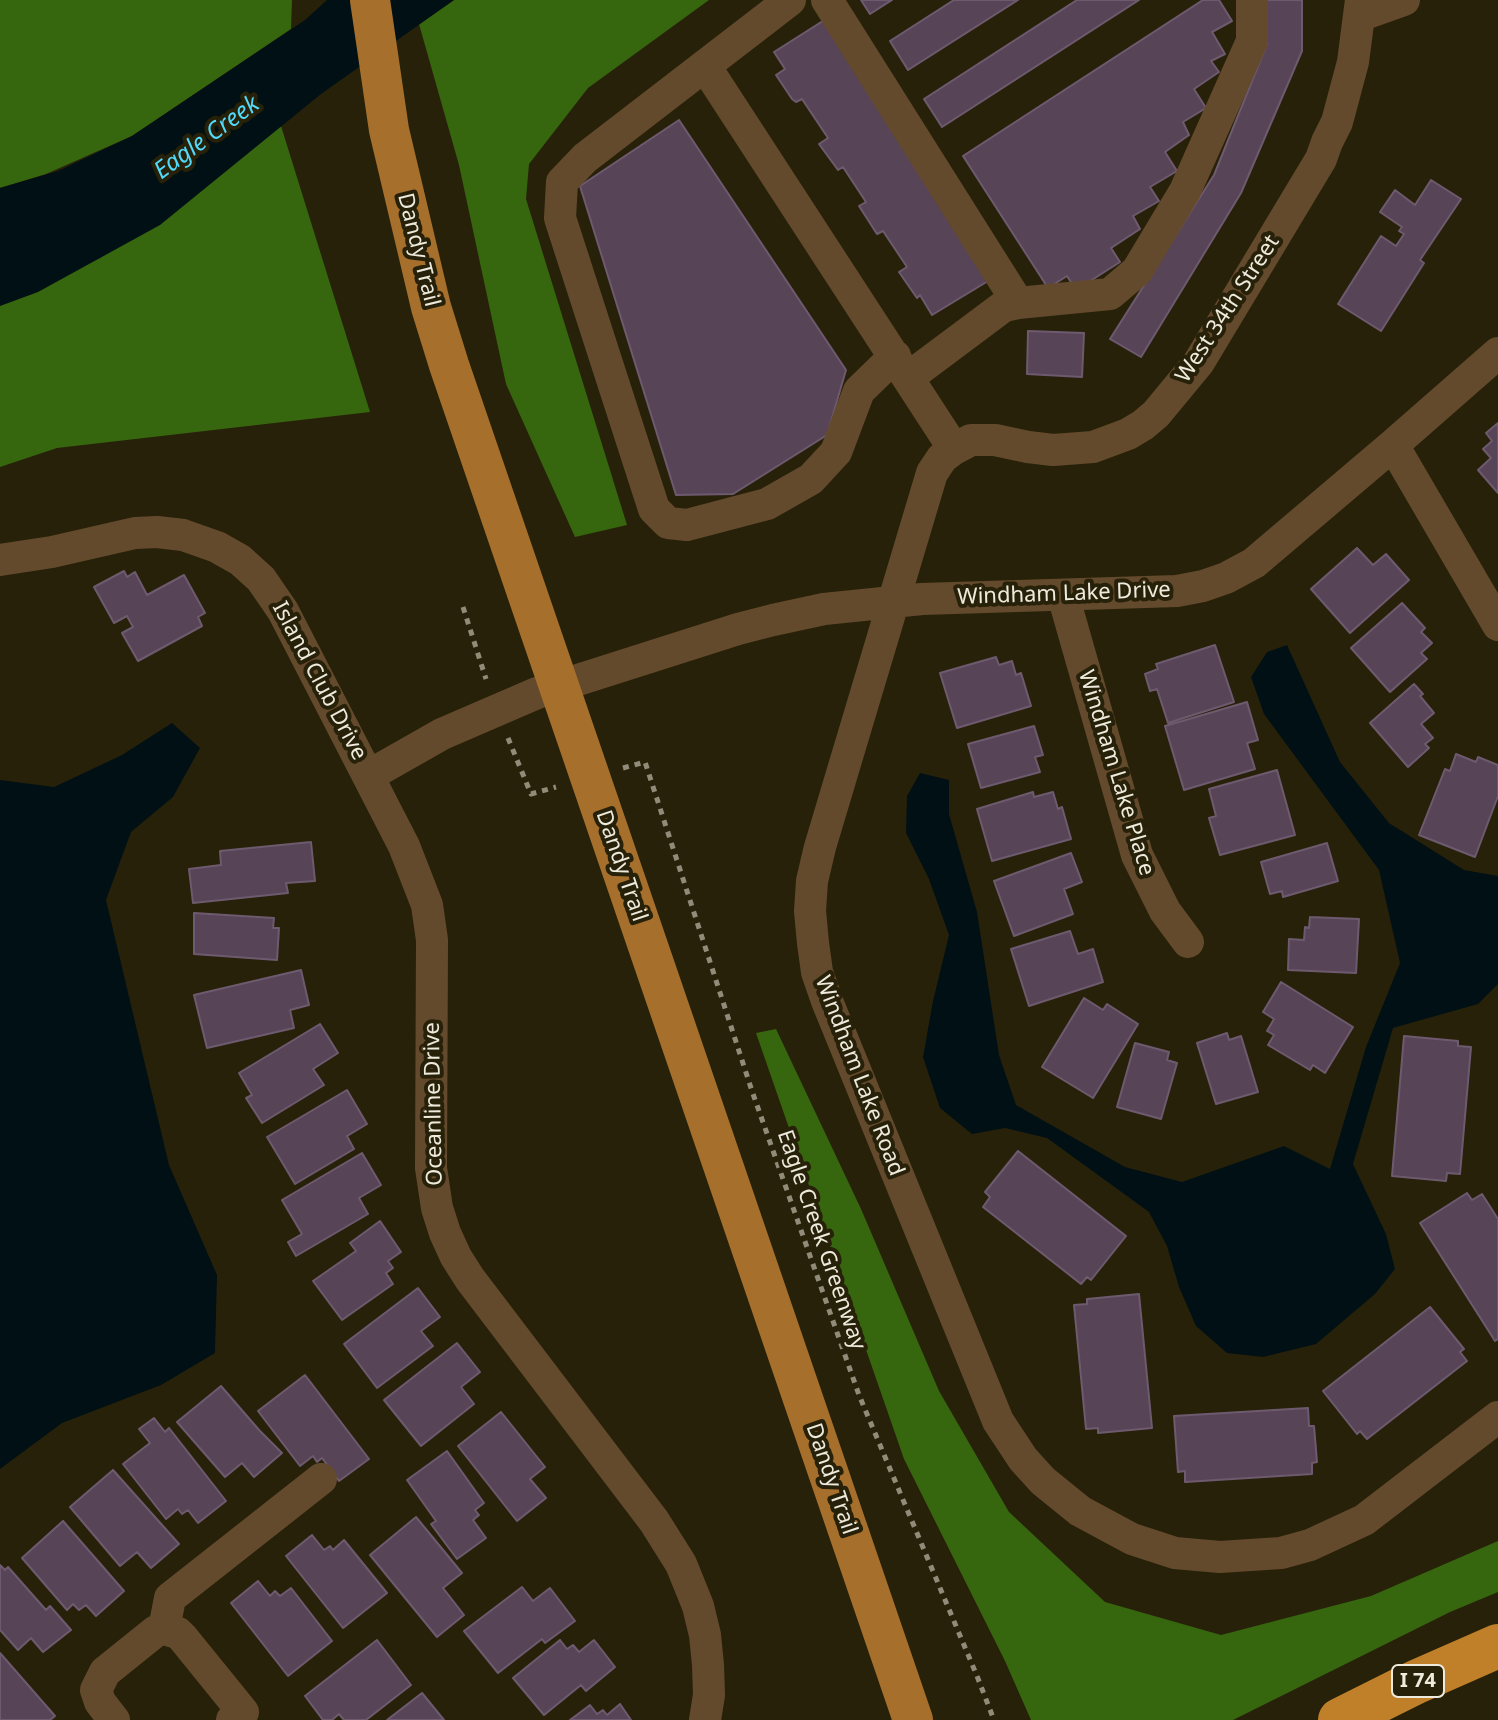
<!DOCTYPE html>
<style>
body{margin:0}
canvas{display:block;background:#272109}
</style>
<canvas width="1498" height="1720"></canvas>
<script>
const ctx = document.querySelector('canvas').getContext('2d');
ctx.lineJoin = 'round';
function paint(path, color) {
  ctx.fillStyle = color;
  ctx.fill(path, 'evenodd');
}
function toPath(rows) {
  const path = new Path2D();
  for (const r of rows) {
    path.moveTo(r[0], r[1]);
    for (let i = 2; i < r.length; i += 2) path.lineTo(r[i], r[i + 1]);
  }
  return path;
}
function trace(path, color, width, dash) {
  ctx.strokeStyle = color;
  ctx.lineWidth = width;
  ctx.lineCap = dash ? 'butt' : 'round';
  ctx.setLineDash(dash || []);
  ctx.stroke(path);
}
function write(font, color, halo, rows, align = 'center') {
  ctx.font = font + ' "Noto Sans",sans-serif';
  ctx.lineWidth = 8;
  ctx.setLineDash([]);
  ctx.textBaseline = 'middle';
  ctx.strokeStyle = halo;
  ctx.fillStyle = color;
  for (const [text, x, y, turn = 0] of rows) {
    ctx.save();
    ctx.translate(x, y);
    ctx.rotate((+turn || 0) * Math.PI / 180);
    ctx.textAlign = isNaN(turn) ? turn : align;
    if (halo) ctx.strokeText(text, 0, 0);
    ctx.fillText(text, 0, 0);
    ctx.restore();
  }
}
const forest = toPath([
 [0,0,292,0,291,29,132,136,46,174,0,188],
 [454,0,709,0,588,88,529,164,526,199,627,525,575,537,506,384,459,165,419,24],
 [281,126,370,412,57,448,0,467,0,300,100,258],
 [776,1029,861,1209,939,1391,1009,1512,1105,1602,1221,1635,1371,1596,1498,1541,1498,1592,1450,1612,1233,1720,1031,1720,1005,1661,904,1459,756,1033]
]);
const water = toPath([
 [327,0,454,0,321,94,160,225,38,292,0,306,0,188,58,171,132,136,305,20],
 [1287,645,1340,762,1389,823,1464,870,1498,876,1498,984,1478,1004,1393,1028,1353,1164,1386,1234,1395,1269,1375,1294,1316,1344,1263,1357,1227,1353,1196,1326,1179,1287,1167,1246,1149,1212,1047,1138,1005,1128,972,1134,940,1108,923,1057,933,1001,949,935,929,879,906,833,907,796,920,773,949,780,949,814,977,912,999,1055,1016,1105,1125,1167,1182,1182,1284,1146,1330,1169,1366,1047,1400,963,1379,870,1264,714,1251,677,1267,652],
 [172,723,200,748,173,797,131,832,106,900,169,1165,217,1275,215,1353,161,1385,62,1423,0,1469,0,780,54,787,122,755]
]);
const building = toPath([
 [861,0,892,0,870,14,861,0],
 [954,0,1018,0,908,70,890,41,954,0],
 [1077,0,1139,0,942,127,924,99,1077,0],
 [1203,0,1219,0,1232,21,1212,32,1225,54,1211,61,1219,72,1194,89,1206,108,1183,122,1189,135,1165,152,1177,171,1150,187,1159,201,1133,216,1140,229,1111,248,1120,262,1076,290,1067,276,1048,288,963,156,1203,0],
 [1267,0,1302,0,1302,51,1241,193,1141,357,1110,339,1214,175,1267,44,1267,0],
 [826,19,993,278,932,315,920,295,917,298,899,272,907,267,883,231,877,234,859,206,866,202,843,167,838,170,819,144,828,138,802,99,796,102,792,99,776,75,785,69,774,52,826,19],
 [679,120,846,370,827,435,733,494,676,495,580,186,679,120],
 [1431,180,1461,199,1420,260,1424,263,1381,331,1338,304,1381,236,1396,246,1404,234,1399,231,1402,227,1380,212,1395,190,1415,205,1431,180],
 [1028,331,1084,333,1082,377,1027,374,1028,331],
 [1498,423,1498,493,1478,470,1491,458,1483,449,1492,441,1486,433,1498,423],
 [1357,548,1373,565,1386,554,1409,580,1350,633,1311,589,1357,548],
 [124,571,127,577,135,572,147,595,184,575,205,613,198,617,202,626,138,661,122,633,133,627,127,616,114,623,94,587,124,571],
 [1402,603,1425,628,1421,632,1432,643,1421,653,1427,659,1390,692,1351,648,1402,603],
 [1215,645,1234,702,1168,723,1157,689,1150,691,1145,674,1158,669,1156,664,1215,645],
 [996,657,999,665,1012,661,1016,675,1021,673,1031,706,957,728,940,673,996,657],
 [1414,684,1423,694,1420,696,1434,713,1421,724,1433,738,1425,744,1429,748,1408,767,1370,723,1414,684],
 [1247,702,1258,740,1247,743,1255,769,1184,790,1165,726,1247,702],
 [1034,726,1043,755,1035,757,1040,772,981,788,968,744,1034,726],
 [1456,754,1476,762,1478,757,1498,765,1498,796,1475,857,1419,835,1445,769,1450,771,1456,754],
 [1277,770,1295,835,1220,855,1209,818,1216,816,1209,789,1277,770],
 [1033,792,1034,797,1053,792,1058,809,1062,807,1071,839,992,861,977,809,1033,792],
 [311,842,315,881,286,883,288,893,193,903,189,869,221,865,220,851,311,842],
 [1327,843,1338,881,1283,897,1282,891,1270,894,1261,862,1327,843],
 [1071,853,1082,882,1064,889,1073,914,1014,936,994,881,1071,853],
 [194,913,274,918,273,928,279,928,277,960,194,954,194,913],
 [1310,917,1359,919,1356,973,1288,970,1289,939,1304,940,1305,927,1309,928,1310,917],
 [1070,931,1078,954,1093,949,1103,982,1029,1006,1011,949,1070,931],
 [301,970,309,1005,290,1010,294,1028,207,1048,194,995,301,970],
 [1281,982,1353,1027,1325,1073,1313,1065,1310,1070,1268,1045,1274,1035,1267,1031,1274,1019,1263,1012,1281,982],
 [1084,998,1103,1010,1107,1004,1138,1024,1093,1098,1042,1067,1084,998],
 [320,1024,338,1053,313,1069,324,1085,262,1123,246,1098,252,1095,239,1073,320,1024],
 [1227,1033,1229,1040,1241,1036,1258,1092,1216,1104,1197,1043,1227,1033],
 [1404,1036,1458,1041,1458,1046,1471,1047,1460,1174,1447,1173,1446,1181,1392,1176,1404,1036],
 [1135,1043,1169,1052,1167,1060,1177,1063,1161,1119,1117,1107,1135,1043],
 [347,1090,367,1124,347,1136,354,1149,295,1184,267,1137,347,1090],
 [1018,1151,1126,1236,1091,1280,1087,1277,1081,1284,983,1207,990,1197,985,1192,1018,1151],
 [362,1153,381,1185,359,1198,368,1214,296,1256,288,1242,302,1234,282,1200,362,1153],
 [1467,1193,1472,1200,1482,1194,1498,1219,1498,1339,1495,1341,1420,1223,1467,1193],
 [380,1221,401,1252,388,1261,393,1268,386,1273,393,1284,342,1320,313,1281,356,1251,350,1243,380,1221],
 [418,1288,440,1317,421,1331,433,1346,377,1388,344,1344,418,1288],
 [1139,1294,1152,1428,1098,1433,1098,1428,1086,1429,1074,1305,1087,1304,1087,1299,1139,1294],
 [1430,1307,1464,1349,1460,1352,1467,1361,1367,1439,1360,1431,1357,1434,1323,1391,1430,1307],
 [457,1343,480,1372,461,1387,474,1404,421,1446,384,1400,457,1343],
 [305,1375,369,1459,339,1481,322,1458,317,1462,313,1456,300,1466,258,1411,305,1375],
 [221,1386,259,1430,282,1453,254,1477,242,1463,225,1477,177,1422,221,1386],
 [1308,1408,1309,1426,1314,1426,1317,1462,1312,1463,1312,1474,1185,1482,1185,1471,1178,1472,1174,1416,1308,1408],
 [501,1412,545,1467,530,1479,546,1498,517,1521,458,1446,501,1412],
 [154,1418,165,1432,169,1428,226,1501,198,1523,188,1510,182,1514,178,1509,166,1519,123,1464,150,1443,139,1429,154,1418],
 [447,1451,484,1503,475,1510,479,1515,473,1520,486,1538,457,1559,431,1524,436,1521,407,1480,447,1451],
 [113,1470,179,1544,151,1568,137,1552,120,1566,70,1507,113,1470],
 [416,1517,462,1573,443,1588,464,1615,437,1637,370,1555,416,1517],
 [63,1521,124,1591,96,1616,86,1605,79,1610,73,1604,67,1610,22,1558,63,1521],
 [312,1535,324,1550,330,1546,333,1550,344,1540,387,1593,343,1628,286,1556,312,1535],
 [0,1565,5,1570,8,1567,46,1610,50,1606,71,1630,43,1652,31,1638,18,1650,0,1630,0,1565],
 [258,1581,270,1596,275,1591,280,1596,291,1588,332,1641,288,1676,231,1603,258,1581],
 [522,1587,533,1601,550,1588,575,1621,545,1643,542,1639,498,1673,464,1631,522,1587],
 [377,1640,411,1685,366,1720,344,1720,339,1714,332,1720,323,1720,305,1696,377,1640],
 [560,1640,567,1649,573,1645,579,1652,594,1640,615,1667,586,1691,581,1685,544,1715,513,1678,560,1640],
 [0,1653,55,1716,50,1720,0,1720,0,1653],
 [422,1693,444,1720,387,1720,422,1693],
 [620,1704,631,1720,570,1720,590,1705,597,1714,603,1710,607,1715,620,1704]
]);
const path = toPath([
 [463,607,486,679],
 [508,738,531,794,556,787],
 [623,768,645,762,752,1091,859,1395,977,1676,994,1720]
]);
const minor = toPath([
 [790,0,585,158,562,182,560,218,654,509,668,523,687,525,767,504,811,479,836,452,859,391,895,356],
 [827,0,1018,303,1110,294,1137,271,1185,191,1252,41,1252,0],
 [1361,0,1353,62,1337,122,1327,142,1321,159,1199,362,1156,414,1143,425,1128,434,1093,447,1053,450,1028,447,995,440,971,440,954,449,942,458,932,473,820,847,812,881,810,911,813,943,817,972,827,1001,998,1421,1023,1459,1043,1481,1080,1511,1132,1539,1175,1553,1220,1557,1281,1553,1310,1545,1364,1520,1498,1417],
 [1359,16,1404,0],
 [705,66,954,449],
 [909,377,1004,306,1018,303],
 [1393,445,1498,625],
 [0,560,52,552,135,533,157,532,183,535,217,547,240,560,261,579,283,611,404,846,427,905,432,940,431,1168,437,1208,445,1233,456,1257,470,1279,654,1521,681,1564,698,1606,705,1635,708,1665,709,1695,705,1720],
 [1063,595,1137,855,1165,911,1188,942],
 [368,776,442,734,537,693,738,629,773,620,824,609,922,599,1177,591,1203,586,1226,578,1254,563,1393,445,1498,353],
 [164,1629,170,1598,321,1479],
 [114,1720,100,1702,96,1690,105,1672,156,1631,164,1629,178,1633,183,1638,243,1712,232,1720]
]);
const major = toPath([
 [370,0,389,130,431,307,449,365,913,1720]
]);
const highway = toPath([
 [1340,1720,1416,1682,1498,1646]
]);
const shields = [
 [1418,1681,52]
];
const shieldNames = [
 ["I 74",1418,1681]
];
const streetNames = [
 ["Dandy Trail",418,250,76],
 ["West 34th Street",1228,309,-57],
 ["Windham Lake Drive",1064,594,-2],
 ["Island Club Drive",319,681,62],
 ["Windham Lake Place",1116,773,73],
 ["Dandy Trail",621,866,71],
 ["Windham Lake Road",859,1076,69],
 ["Oceanline Drive",434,1104,-91],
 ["Eagle Creek Greenway",821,1240,71],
 ["Dandy Trail",831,1479,71]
];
const waterNames = [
 ["Eagle Creek",207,138,-36]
];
paint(forest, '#36660e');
paint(water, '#011014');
paint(building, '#574457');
trace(building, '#6e5a6e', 2);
trace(path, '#918c79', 5, [6, 6]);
trace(minor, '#644a2c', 32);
trace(major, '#a6702c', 40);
trace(highway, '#c07f29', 44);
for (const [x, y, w] of shields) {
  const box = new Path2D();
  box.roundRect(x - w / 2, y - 16, w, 32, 6);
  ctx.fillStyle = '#272109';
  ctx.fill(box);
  trace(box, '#eeeadc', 2);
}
write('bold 20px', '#eeeadc', null, shieldNames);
write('22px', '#eeeadc', '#272109', streetNames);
write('italic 24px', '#51dafb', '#272109', waterNames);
</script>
